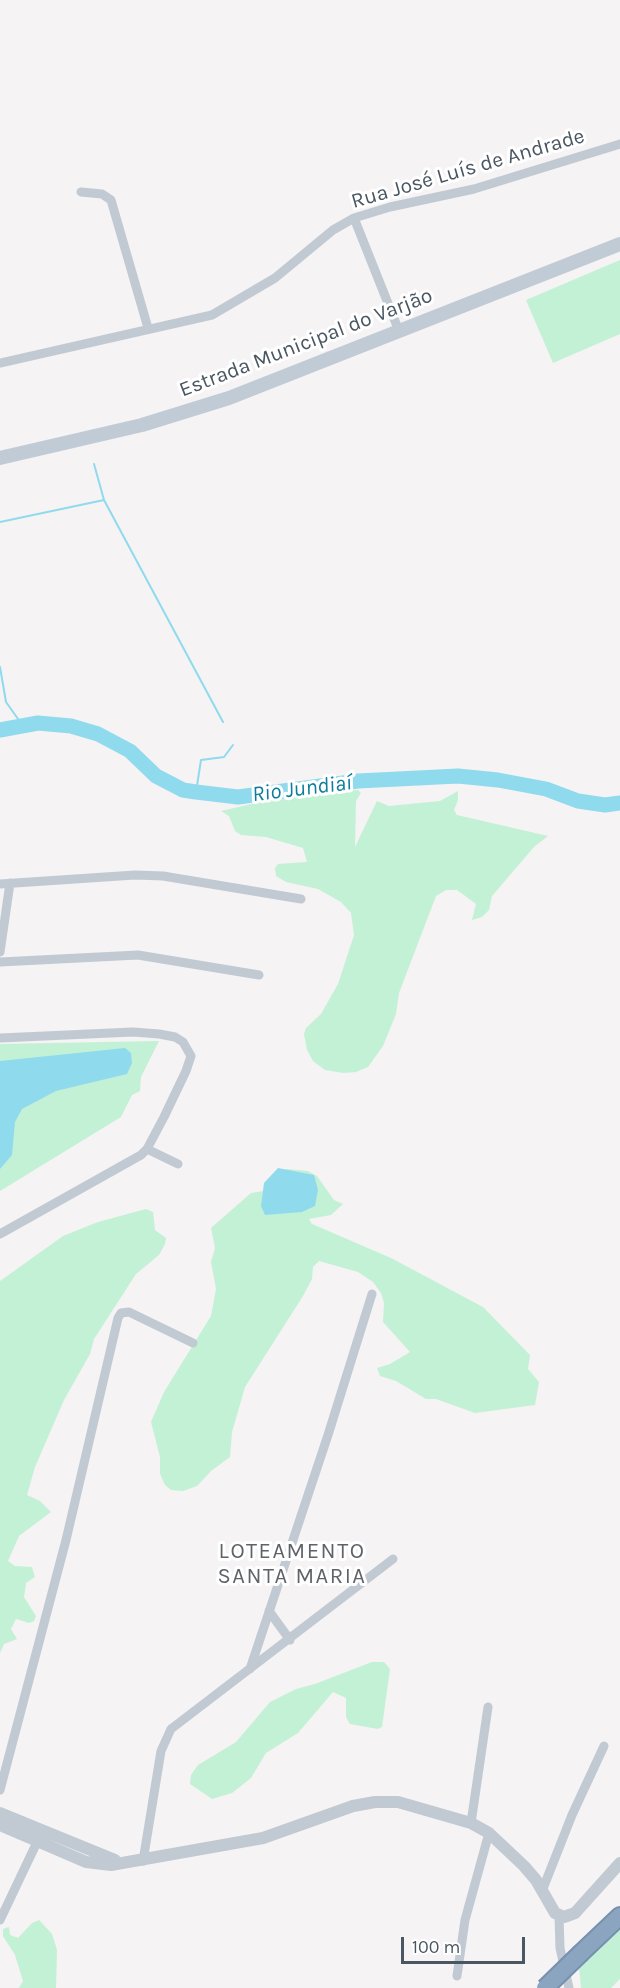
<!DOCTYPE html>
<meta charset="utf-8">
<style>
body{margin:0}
#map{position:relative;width:620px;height:1988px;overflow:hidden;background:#f5f3f3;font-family:Karla,sans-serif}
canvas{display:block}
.scale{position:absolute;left:401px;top:1937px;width:124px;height:27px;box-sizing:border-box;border:3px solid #4a5661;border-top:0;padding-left:8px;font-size:18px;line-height:21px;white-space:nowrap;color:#4a5661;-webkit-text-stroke:4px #fff;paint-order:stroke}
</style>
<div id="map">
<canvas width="620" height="1988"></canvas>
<div class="scale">100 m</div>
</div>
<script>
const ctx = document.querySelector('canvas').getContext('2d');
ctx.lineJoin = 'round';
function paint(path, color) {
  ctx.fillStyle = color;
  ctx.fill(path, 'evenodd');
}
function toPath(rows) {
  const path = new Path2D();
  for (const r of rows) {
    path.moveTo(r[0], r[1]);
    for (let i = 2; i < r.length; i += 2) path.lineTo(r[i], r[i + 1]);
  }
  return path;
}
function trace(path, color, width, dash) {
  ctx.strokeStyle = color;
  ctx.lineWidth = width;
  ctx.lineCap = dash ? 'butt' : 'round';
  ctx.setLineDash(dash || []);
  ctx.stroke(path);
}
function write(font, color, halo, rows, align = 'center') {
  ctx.font = font + ' Karla,sans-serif';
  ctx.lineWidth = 6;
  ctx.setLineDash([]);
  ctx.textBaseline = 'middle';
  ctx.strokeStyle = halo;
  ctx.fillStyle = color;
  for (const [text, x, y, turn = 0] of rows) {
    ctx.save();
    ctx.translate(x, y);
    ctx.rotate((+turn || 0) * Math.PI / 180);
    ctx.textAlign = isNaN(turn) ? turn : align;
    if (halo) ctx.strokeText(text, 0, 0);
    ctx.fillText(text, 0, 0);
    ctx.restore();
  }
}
const green = toPath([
 [620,260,620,334,553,363,526,300],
 [358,790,361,793,356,801,355,847,377,801,389,806,440,801,458,791,458,800,454,810,457,815,548,836,534,847,492,896,489,910,482,917,472,920,476,904,457,890,446,890,436,896,399,993,396,1014,383,1046,368,1067,356,1072,343,1073,325,1070,313,1061,307,1050,304,1034,306,1028,321,1014,338,984,354,935,351,913,341,902,318,889,286,882,276,876,275,868,278,864,307,862,303,848,266,837,241,835,235,831,229,816,221,811,265,801,326,791],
 [159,1041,141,1077,140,1091,132,1095,121,1117,0,1191,0,1044],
 [287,1169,308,1171,317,1176,334,1200,343,1204,331,1215,309,1219,312,1224,391,1258,483,1307,530,1355,528,1369,539,1382,535,1405,475,1413,436,1399,426,1399,396,1381,380,1376,377,1368,390,1364,410,1352,383,1322,384,1303,381,1293,373,1282,358,1272,319,1261,313,1267,312,1279,303,1296,245,1387,232,1432,230,1457,211,1471,197,1486,183,1491,171,1490,165,1485,160,1474,160,1457,151,1422,164,1392,211,1316,216,1289,211,1262,215,1248,211,1228,251,1193,264,1191,276,1174],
 [146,1209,153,1212,155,1230,166,1238,165,1244,159,1255,136,1274,94,1339,90,1354,64,1400,35,1467,27,1495,40,1501,51,1512,19,1536,8,1561,15,1566,32,1567,35,1577,26,1583,24,1597,36,1616,34,1621,29,1623,16,1619,11,1629,17,1639,4,1644,0,1653,0,1281,63,1236,98,1222],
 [372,1662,384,1662,390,1669,382,1727,378,1729,350,1724,346,1717,346,1698,333,1692,298,1733,266,1753,251,1778,232,1793,212,1799,190,1784,191,1775,198,1765,236,1742,270,1702,296,1689,315,1684],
 [39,1920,52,1934,57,1950,56,1988,19,1988,23,1981,15,1955,3,1936,3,1929,9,1927,10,1935,18,1938,32,1923],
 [620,1928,620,1979,611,1988,581,1988,579,1967]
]);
const water = toPath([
 [125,1048,131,1053,132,1063,127,1074,56,1091,22,1109,15,1122,12,1155,0,1169,0,1061],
 [278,1168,314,1175,318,1190,315,1206,302,1212,265,1215,261,1206,264,1183]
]);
const stream = toPath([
 [94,464,104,500,223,722],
 [0,522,104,500],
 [0,667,6,702,23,726],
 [196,792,201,760,224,757,233,745]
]);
const river = toPath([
 [0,730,38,723,71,726,98,734,130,751,156,776,183,790,196,792,238,797,358,781,458,776,498,780,546,789,578,801,605,805,620,803]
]);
const minor = toPath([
 [81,192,102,194,111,200,148,328],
 [354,218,399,331],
 [0,363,212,315,275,278,333,230,354,218,390,207,474,189,620,144],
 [0,884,135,875,163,876,301,899],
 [0,952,10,883],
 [0,962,138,955,259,975],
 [0,1038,133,1032,159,1034,175,1037,183,1042,191,1056,186,1071,164,1117,147,1149,141,1155,0,1234],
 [147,1149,178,1164],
 [269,1611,290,1640],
 [250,1669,328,1435,372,1294],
 [0,1790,66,1540,118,1318,121,1313,129,1312,193,1343],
 [471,1823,488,1707],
 [143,1861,161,1751,171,1729,393,1559],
 [542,1891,572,1815,604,1746],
 [559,1916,560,1948,569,1988],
 [0,1920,39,1838],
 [457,1976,465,1920,489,1833]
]);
const tertiary = toPath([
 [0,1813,115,1860],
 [0,1825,86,1862,111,1865,263,1838,353,1806,375,1802,398,1802,471,1823,489,1833,524,1866,536,1880,555,1913,564,1917,575,1913,620,1863]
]);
const secondary = toPath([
 [0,458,142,425,229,398,620,244]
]);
const motorway = toPath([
 [581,1953,620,1916]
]);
const motorwayBridge = toPath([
 [545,1988,581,1953]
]);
const streetNames = [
 ["Rua José Luís de Andrade",468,169,-16],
 ["Estrada Municipal do Varjão",306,343,-21]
];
const waterNames = [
 ["Rio Jundiaí",302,789,-7]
];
const neighbourhoodNames = [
 ["LOTEAMENTO",292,1552],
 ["SANTA MARIA",292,1577]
];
paint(green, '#c3f1d5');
paint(water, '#90daee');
trace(stream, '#90daee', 2);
trace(river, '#90daee', 15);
trace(motorway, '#7690ad', 20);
trace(minor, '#c1cad2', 9);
trace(tertiary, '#c1cad2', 12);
trace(secondary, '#c1cbd6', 14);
trace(motorway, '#8ba5c1', 16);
trace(motorwayBridge, '#7690ad', 20, []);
trace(motorwayBridge, '#8ba5c1', 16);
write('21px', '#4a5661', '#fff', streetNames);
write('italic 22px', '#0c7c9b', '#fff', waterNames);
ctx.letterSpacing = '1.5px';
write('22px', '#5f6368', '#fff', neighbourhoodNames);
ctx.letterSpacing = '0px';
</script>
